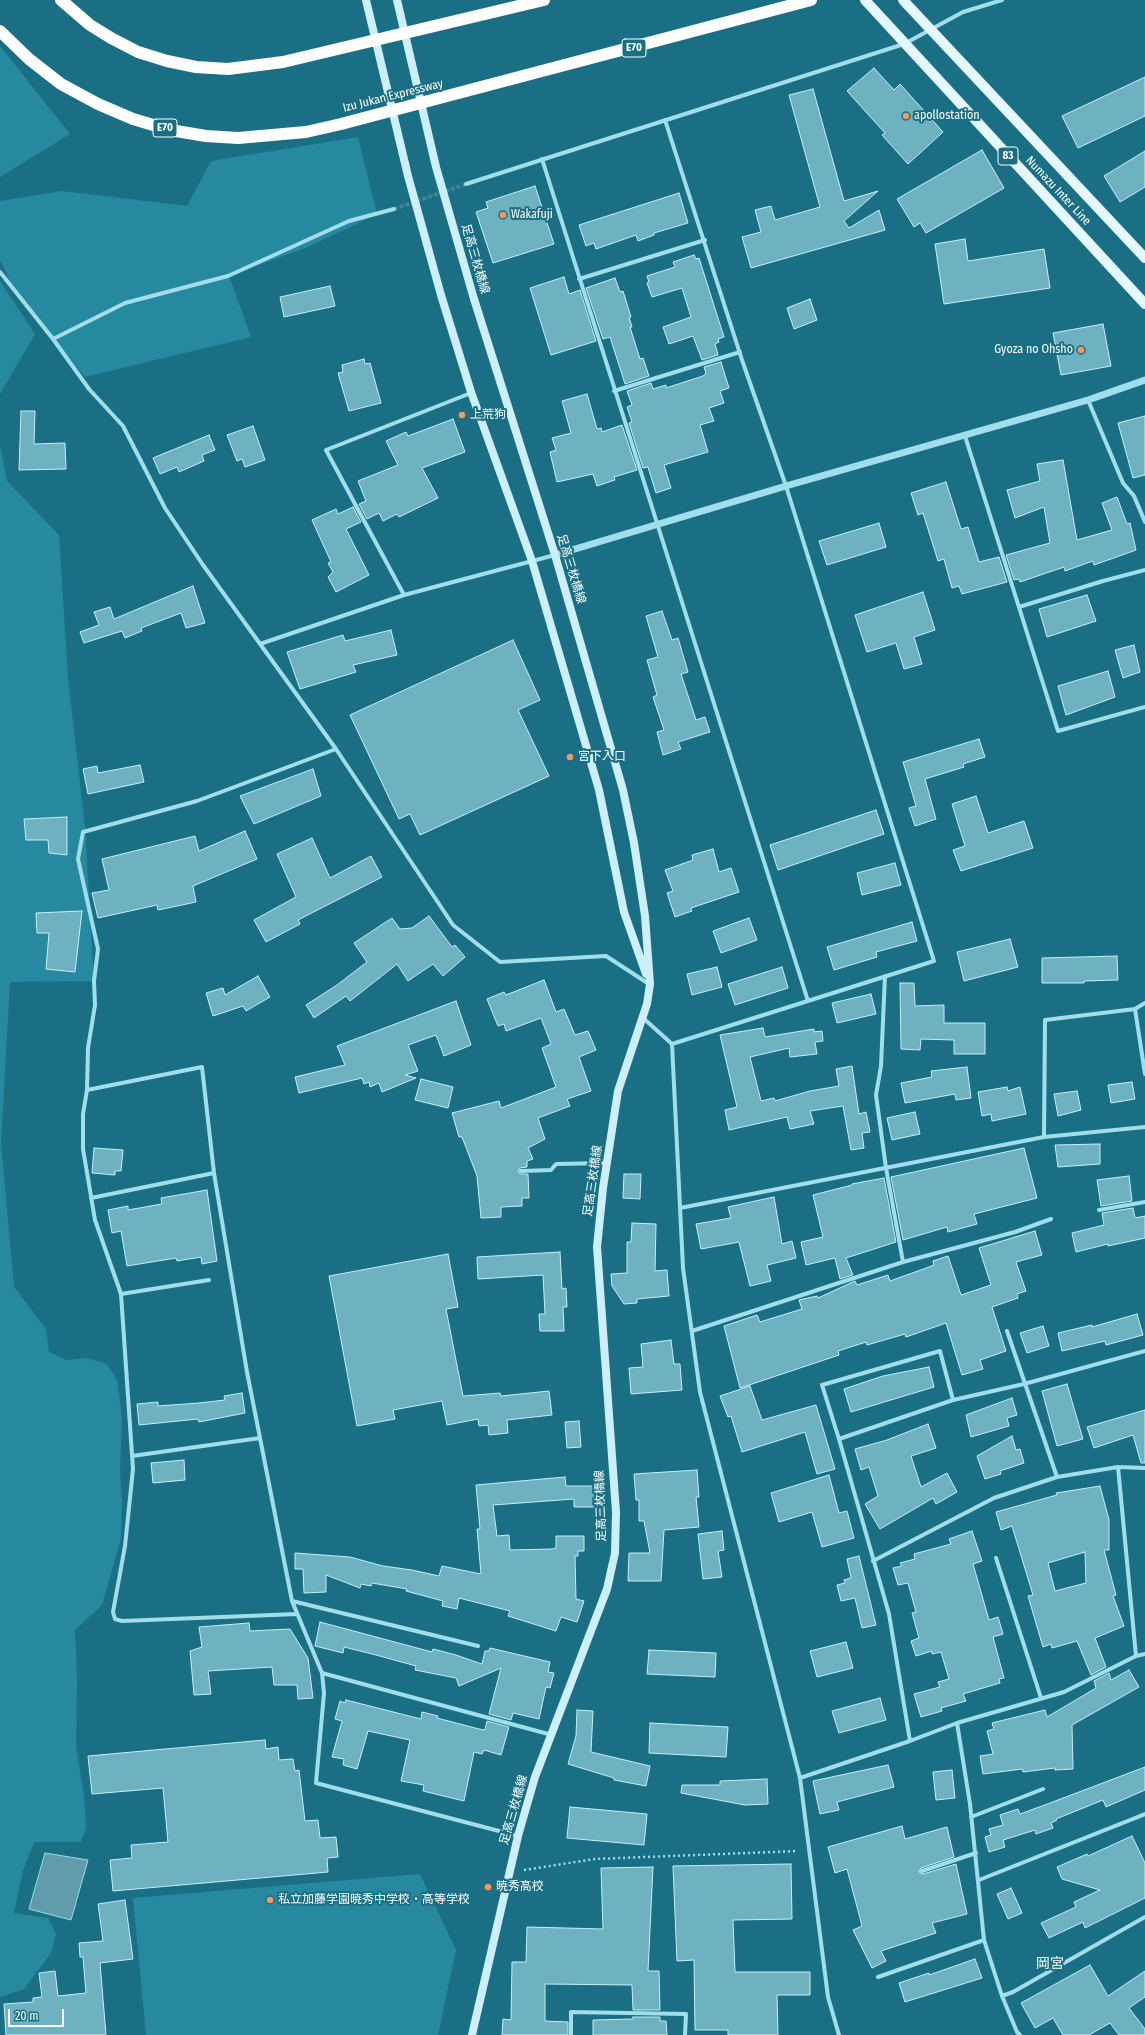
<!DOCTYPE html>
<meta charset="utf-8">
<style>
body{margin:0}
#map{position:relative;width:1145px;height:2035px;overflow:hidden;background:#1b6f84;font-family:"Fira Sans Condensed",sans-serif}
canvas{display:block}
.scale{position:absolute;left:8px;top:2009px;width:56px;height:18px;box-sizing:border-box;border:2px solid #fff;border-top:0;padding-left:5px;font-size:12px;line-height:14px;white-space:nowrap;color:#fff;-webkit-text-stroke:3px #1b6f84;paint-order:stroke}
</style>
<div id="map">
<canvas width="1145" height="2035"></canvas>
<div class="scale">20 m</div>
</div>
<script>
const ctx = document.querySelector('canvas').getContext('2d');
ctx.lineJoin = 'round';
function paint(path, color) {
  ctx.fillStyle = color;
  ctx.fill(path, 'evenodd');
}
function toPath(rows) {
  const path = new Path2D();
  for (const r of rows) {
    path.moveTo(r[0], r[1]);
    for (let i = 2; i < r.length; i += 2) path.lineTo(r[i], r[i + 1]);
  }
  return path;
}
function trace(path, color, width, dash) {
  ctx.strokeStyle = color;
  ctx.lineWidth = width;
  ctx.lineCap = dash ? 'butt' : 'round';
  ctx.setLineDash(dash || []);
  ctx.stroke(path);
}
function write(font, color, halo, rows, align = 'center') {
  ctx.font = font + ' "Fira Sans Condensed","Noto Sans JP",sans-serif';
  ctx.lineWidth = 4;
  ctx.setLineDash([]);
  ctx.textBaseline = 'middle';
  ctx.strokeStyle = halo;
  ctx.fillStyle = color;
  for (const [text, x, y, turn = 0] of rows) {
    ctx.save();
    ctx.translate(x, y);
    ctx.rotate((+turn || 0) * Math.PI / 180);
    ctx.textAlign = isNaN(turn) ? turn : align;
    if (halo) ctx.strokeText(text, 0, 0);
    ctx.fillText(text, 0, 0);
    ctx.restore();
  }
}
const green = toPath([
 [0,46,70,134,0,177],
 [358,137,377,214,308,247,229,276,251,337,85,377,17,296,0,260,0,201,62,191,187,206,211,161],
 [0,281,35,334,0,394],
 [0,446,7,481,59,535,68,678,85,827,94,981,10,982,1,1143,14,1287,46,1329,49,1352,66,1360,87,1358,107,1364,117,1380,122,1418,120,1470,122,1504,121,1539,102,1605,75,1630,77,1678,76,1746,84,1796,86,1828,81,1842,34,1842,23,1871,14,1913,48,1918,56,1934,51,1953,24,1989,0,1997],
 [420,1874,456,1950,438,2035,146,2035,133,1898]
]);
const water = toPath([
 [45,1853,88,1860,71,1920,29,1909,45,1853]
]);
const building = toPath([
 [874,68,894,90,900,84,943,132,908,164,882,135,885,133,847,91,874,68],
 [1145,77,1145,116,1078,148,1062,116,1145,77],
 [813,89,844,201,878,191,844,221,849,228,879,210,885,230,751,268,742,237,761,232,755,210,771,206,775,220,820,207,789,95,813,89],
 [982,150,1004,188,926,233,920,223,914,227,897,199,982,150],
 [1145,151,1145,187,1120,202,1104,176,1145,151],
 [535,186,554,244,493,263,476,212,488,208,486,202,535,186],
 [679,193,688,223,654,233,654,235,638,241,636,235,596,249,594,243,586,246,579,225,679,193],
 [965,239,968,261,1044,249,1050,288,944,304,935,244,965,239],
 [694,255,696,259,699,258,724,337,718,339,719,342,715,344,718,355,702,360,693,336,669,344,663,327,691,317,682,288,652,297,647,283,649,282,647,276,675,267,673,262,694,255],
 [564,277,569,294,580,290,596,341,551,355,530,288,564,277],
 [615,278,620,292,623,291,631,317,629,317,632,327,630,327,640,359,643,358,649,376,625,384,610,337,603,339,586,288,615,278],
 [330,286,335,306,284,317,280,297,330,286],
 [810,299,817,320,794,329,787,308,810,299],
 [1103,324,1111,366,1061,375,1053,333,1103,324],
 [364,359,365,364,370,363,381,403,349,411,338,373,343,372,342,365,364,359],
 [721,362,729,388,720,391,724,403,709,408,714,421,700,425,708,452,664,465,671,488,656,493,648,467,643,468,629,423,632,422,627,407,632,405,627,391,651,383,653,389,666,385,666,388,703,376,706,373,704,367,721,362],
 [587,394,597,429,601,428,602,432,622,425,637,470,614,477,615,480,597,486,593,474,557,482,550,452,556,450,552,438,571,433,562,401,587,394],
 [21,411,35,411,34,444,65,443,66,469,19,470,21,411],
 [1145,416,1145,475,1133,478,1118,423,1145,416],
 [453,419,465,452,422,468,438,498,399,517,397,514,383,521,379,513,367,519,359,504,366,501,358,481,398,465,386,441,406,432,408,436,453,419],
 [253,426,265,460,245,467,242,459,237,461,227,435,253,426],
 [209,435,215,450,202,455,204,461,179,472,177,467,160,474,153,458,209,435],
 [1063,460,1077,540,1112,530,1102,503,1117,497,1127,524,1130,523,1136,550,1094,565,1093,561,1065,571,1064,567,1020,582,1019,579,1014,580,1006,555,1050,543,1044,507,1015,518,1007,490,1040,481,1037,464,1063,460],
 [946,482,961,529,968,527,979,562,999,557,1007,582,962,594,959,586,952,588,944,559,938,561,923,513,918,515,911,493,946,482],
 [353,507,361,522,346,529,369,575,336,592,328,577,333,572,328,563,331,562,312,520,336,509,338,514,353,507],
 [879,523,886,547,827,565,819,541,879,523],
 [193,586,205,623,186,628,181,613,141,628,142,631,125,638,122,631,84,643,80,632,99,625,94,612,110,607,114,619,193,586],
 [923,592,935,630,914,637,922,664,904,669,896,643,867,652,855,615,923,592],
 [1087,595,1096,621,1047,637,1039,609,1087,595],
 [662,611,672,640,678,638,688,672,681,674,696,720,705,717,710,732,678,742,681,749,663,755,657,732,664,730,653,697,657,695,647,660,658,657,646,616,662,611],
 [391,630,397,655,353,665,356,672,300,689,287,652,343,635,345,641,391,630],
 [513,640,540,700,518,710,549,776,420,835,410,814,399,819,350,715,513,640],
 [1134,645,1140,672,1123,678,1115,650,1134,645],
 [1108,671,1115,697,1066,715,1058,686,1108,671],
 [979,739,985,757,963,764,964,767,925,779,936,819,915,826,909,808,916,806,903,762,979,739],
 [140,765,144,782,88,794,83,769,97,766,98,773,140,765],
 [313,769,321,796,254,824,240,796,313,769],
 [976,796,988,833,1024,821,1033,848,961,871,953,850,965,846,952,804,976,796],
 [876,810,884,834,778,870,770,845,876,810],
 [67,817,67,855,49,853,48,840,26,840,24,819,67,817],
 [245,831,257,859,193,886,196,902,158,910,157,905,98,918,92,893,109,890,102,859,195,836,199,851,245,831],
 [312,838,330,878,371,856,382,877,298,920,300,924,266,942,254,920,296,897,277,854,312,838],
 [713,849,719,872,731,868,739,892,691,908,692,911,675,917,667,893,673,891,665,870,693,860,692,855,713,849],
 [895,863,901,885,862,895,857,873,895,863],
 [82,911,75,972,46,969,49,933,37,933,36,913,82,911],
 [429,916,452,947,455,945,465,957,443,976,433,964,408,981,397,964,350,1001,346,996,314,1018,306,1005,337,985,367,962,354,943,392,918,400,929,412,928,429,916],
 [749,918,757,940,721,953,713,931,749,918],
 [912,922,917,941,876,952,877,957,834,970,827,947,912,922],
 [1010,939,1018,967,964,981,957,952,1010,939],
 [1117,956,1118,980,1084,981,1084,983,1042,983,1042,958,1117,956],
 [717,967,722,987,692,995,687,974,717,967],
 [782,967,788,988,735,1005,728,984,782,967],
 [258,976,270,997,246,1011,243,1006,213,1016,206,993,223,988,225,995,258,976],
 [544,980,556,1012,564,1009,575,1035,588,1031,596,1050,579,1057,591,1091,567,1099,570,1106,538,1118,545,1139,528,1148,533,1159,527,1161,527,1167,520,1168,518,1171,520,1174,528,1174,529,1198,522,1198,522,1206,501,1207,501,1217,481,1218,477,1176,462,1137,459,1137,452,1113,499,1101,501,1108,556,1087,542,1048,551,1044,541,1018,506,1031,504,1024,498,1026,487,999,504,992,506,995,544,980],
 [900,983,914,983,915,1006,944,1005,944,1023,985,1023,985,1054,954,1054,954,1040,921,1039,920,1050,901,1049,900,983],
 [871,994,876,1014,837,1023,832,1003,871,994],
 [456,1001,471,1045,444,1056,436,1035,408,1045,418,1071,405,1075,416,1078,382,1092,379,1083,370,1087,369,1082,364,1084,362,1078,299,1093,295,1077,345,1065,337,1046,456,1001],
 [763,1028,765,1037,814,1029,814,1032,822,1031,823,1041,815,1042,817,1054,790,1057,789,1048,750,1057,761,1101,774,1098,775,1101,810,1091,839,1086,836,1069,852,1066,859,1114,866,1112,870,1132,862,1133,864,1148,851,1150,843,1106,810,1111,814,1124,790,1129,787,1117,729,1130,725,1110,737,1107,720,1035,763,1028],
 [967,1067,971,1098,956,1100,955,1094,905,1103,901,1083,932,1077,931,1071,967,1067],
 [421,1079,453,1087,448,1108,415,1100,421,1079],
 [1132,1082,1135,1099,1111,1103,1108,1085,1132,1082],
 [1007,1087,1008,1091,1020,1087,1026,1114,992,1121,991,1114,982,1116,978,1092,1007,1087],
 [1077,1091,1081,1110,1058,1116,1054,1094,1077,1091],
 [915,1112,920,1134,892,1140,887,1118,915,1112],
 [1100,1144,1100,1164,1058,1167,1055,1145,1100,1144],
 [94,1148,123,1150,121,1171,115,1171,115,1175,92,1173,94,1148],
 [1024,1148,1037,1198,974,1214,977,1224,948,1232,947,1227,903,1240,891,1177,1024,1148],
 [624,1174,641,1174,640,1199,623,1198,624,1174],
 [1129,1176,1132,1201,1101,1206,1097,1180,1129,1176],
 [884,1178,896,1242,846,1258,853,1275,840,1279,835,1258,806,1265,801,1242,823,1237,813,1195,852,1185,852,1184,884,1178],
 [207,1190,217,1261,202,1264,201,1257,177,1261,176,1258,127,1266,121,1231,112,1233,108,1210,128,1206,128,1210,162,1204,161,1198,207,1190],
 [774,1197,782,1244,792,1241,796,1258,767,1265,771,1281,750,1286,739,1242,701,1249,696,1224,731,1218,728,1207,774,1197],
 [1133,1208,1135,1218,1145,1216,1145,1238,1108,1246,1108,1244,1076,1252,1072,1233,1104,1225,1102,1213,1133,1208],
 [632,1223,656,1224,655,1271,667,1270,669,1296,637,1299,637,1303,624,1304,612,1286,611,1274,627,1273,627,1242,631,1242,632,1223],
 [1035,1231,1042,1255,1016,1262,1026,1291,1017,1294,1018,1298,992,1307,1006,1351,980,1360,983,1369,962,1375,946,1323,906,1337,905,1334,867,1345,866,1342,838,1351,839,1355,740,1388,724,1326,757,1315,760,1322,802,1309,799,1300,817,1296,818,1298,855,1281,857,1285,888,1275,890,1281,929,1267,934,1265,933,1261,948,1256,961,1295,991,1285,979,1248,1035,1231],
 [560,1252,562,1289,566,1288,567,1307,563,1307,564,1331,540,1331,539,1314,545,1314,543,1275,478,1279,477,1257,560,1252],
 [448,1254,458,1307,446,1309,463,1396,500,1393,501,1396,549,1391,552,1415,507,1420,508,1433,489,1435,488,1425,479,1426,478,1419,447,1425,442,1401,393,1410,395,1419,357,1426,329,1276,448,1254],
 [1137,1314,1143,1335,1106,1345,1105,1341,1062,1351,1058,1333,1092,1325,1092,1327,1137,1314],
 [1043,1326,1049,1346,1027,1353,1020,1333,1043,1326],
 [671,1340,674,1364,680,1364,682,1390,631,1394,629,1368,643,1367,641,1344,671,1340],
 [929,1367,934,1387,851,1412,844,1389,883,1376,929,1367],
 [1067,1384,1083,1439,1057,1446,1042,1391,1067,1384],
 [750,1386,762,1420,816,1405,835,1469,817,1474,805,1432,742,1452,731,1416,728,1417,720,1396,750,1386],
 [242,1393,245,1413,199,1422,198,1419,139,1425,137,1404,158,1402,158,1406,199,1403,225,1400,224,1396,242,1393],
 [1012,1398,1017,1415,1007,1418,1009,1426,971,1437,966,1415,1012,1398],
 [1145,1410,1145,1463,1141,1463,1133,1435,1094,1448,1087,1427,1145,1410],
 [579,1421,581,1447,567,1448,565,1422,579,1421],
 [928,1424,936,1448,911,1456,921,1487,947,1473,957,1492,936,1504,933,1498,880,1529,865,1504,878,1496,869,1467,861,1470,855,1449,887,1440,928,1424],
 [1012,1436,1016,1450,1020,1449,1024,1463,1000,1471,1001,1474,985,1479,977,1456,1012,1436],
 [184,1460,185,1480,153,1483,151,1463,184,1460],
 [697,1470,699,1497,696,1497,699,1527,664,1530,661,1581,628,1581,629,1553,650,1553,644,1521,639,1521,639,1500,636,1500,634,1474,697,1470],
 [829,1475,839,1513,847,1511,854,1538,822,1547,812,1512,779,1522,771,1493,829,1475],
 [565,1477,566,1486,596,1486,596,1507,574,1507,574,1499,493,1505,497,1536,509,1535,510,1550,552,1549,556,1548,556,1536,584,1536,584,1551,578,1551,578,1556,575,1556,576,1599,584,1601,577,1622,561,1617,556,1631,508,1616,510,1611,459,1598,457,1609,442,1606,443,1601,406,1591,407,1589,372,1583,371,1586,361,1584,360,1588,326,1575,326,1592,304,1593,303,1569,295,1569,295,1553,350,1557,383,1566,412,1570,439,1576,442,1566,481,1574,477,1529,480,1529,476,1485,565,1477],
 [1100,1486,1109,1520,1109,1550,1104,1550,1116,1595,1113,1596,1124,1626,1095,1638,1106,1667,1091,1675,1077,1641,1052,1648,1051,1644,1043,1647,1028,1596,1033,1595,1012,1526,1001,1530,996,1512,1057,1495,1056,1493,1100,1486],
 [1085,1552,1086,1583,1055,1591,1048,1563,1085,1552],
 [722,1531,724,1550,718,1551,722,1577,703,1579,698,1534,722,1531],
 [972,1531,982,1561,973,1564,989,1620,998,1617,1003,1634,993,1637,1004,1678,999,1679,1000,1683,963,1694,966,1701,941,1708,942,1711,921,1717,914,1694,940,1687,938,1682,949,1679,941,1652,932,1654,932,1651,916,1656,911,1641,919,1638,912,1613,916,1612,908,1583,898,1585,893,1568,902,1566,900,1563,915,1559,914,1554,951,1544,949,1539,972,1531],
 [859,1556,876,1625,862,1628,855,1598,841,1601,837,1585,845,1583,844,1580,851,1578,847,1559,859,1556],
 [320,1622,432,1652,433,1649,456,1655,482,1664,485,1651,489,1651,490,1648,550,1662,548,1672,554,1673,550,1688,546,1687,539,1719,513,1713,511,1720,489,1714,501,1668,459,1686,456,1678,415,1670,416,1666,376,1655,344,1647,343,1653,315,1646,320,1622],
 [249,1623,250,1631,290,1629,308,1658,313,1698,298,1699,297,1685,274,1685,272,1667,208,1671,211,1694,194,1695,190,1651,202,1647,199,1627,249,1623],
 [846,1642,853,1668,817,1677,810,1651,846,1642],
 [649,1650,716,1653,715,1677,647,1674,649,1650],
 [1129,1670,1139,1687,1072,1725,1073,1769,1055,1770,1055,1768,1023,1772,1022,1769,983,1774,980,1756,993,1754,987,1731,994,1729,992,1723,1045,1710,1047,1717,1096,1688,1094,1681,1109,1673,1111,1680,1129,1670],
 [880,1698,886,1720,839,1733,832,1711,880,1698],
 [346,1700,421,1719,422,1712,438,1716,437,1718,479,1729,485,1730,487,1721,509,1727,501,1755,484,1750,482,1754,474,1752,464,1801,423,1791,424,1785,401,1781,410,1740,368,1731,357,1769,343,1765,344,1759,332,1757,342,1721,335,1719,340,1701,345,1703,346,1700],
 [577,1710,593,1711,591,1752,650,1766,646,1786,614,1780,614,1778,568,1764,576,1736,577,1710],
 [650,1723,728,1727,726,1757,649,1753,650,1723],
 [265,1740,266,1749,278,1747,279,1760,293,1759,295,1771,299,1770,305,1821,318,1820,320,1838,336,1837,338,1857,327,1858,328,1872,113,1891,110,1860,132,1858,131,1845,168,1842,163,1788,92,1794,88,1756,265,1740],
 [888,1765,894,1787,837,1802,839,1810,820,1814,813,1781,888,1765],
 [1145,1767,1145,1790,1106,1807,1103,1800,1056,1819,1057,1820,1051,1823,1053,1828,1036,1834,1035,1830,1003,1840,1005,1847,989,1852,985,1837,991,1835,989,1829,1003,1825,1000,1815,1018,1809,1020,1814,1050,1803,1145,1767],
 [952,1770,955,1798,936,1800,933,1772,952,1770],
 [767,1779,768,1804,745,1805,681,1793,682,1785,720,1785,720,1781,767,1779],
 [570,1807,647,1814,644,1845,567,1838,570,1807],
 [902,1826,905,1839,947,1827,954,1857,921,1868,919,1872,923,1874,956,1864,967,1914,932,1923,936,1933,881,1951,886,1961,872,1968,853,1930,862,1926,847,1869,835,1873,828,1847,902,1826],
 [1132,1836,1145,1863,1145,1898,1085,1928,1083,1922,1049,1938,1041,1923,1076,1907,1074,1902,1100,1890,1062,1879,1057,1867,1087,1854,1088,1856,1132,1836],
 [791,1864,792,1919,733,1920,735,1972,810,1972,810,1995,777,1995,778,2035,728,2035,728,2030,695,2030,694,1960,677,1961,673,1866,791,1864],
 [653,1867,648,1971,659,1971,660,2010,633,2010,632,1985,545,1984,545,2021,568,2022,568,2035,502,2035,503,2019,511,2020,512,1962,526,1962,527,1927,603,1929,601,1868,653,1867],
 [1011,1888,1022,1913,1008,1919,997,1894,1011,1888],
 [125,1900,133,1959,100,1963,106,2035,6,2035,4,2004,33,2002,33,1998,42,1997,39,1973,55,1971,58,1996,86,1993,83,1957,80,1957,79,1943,103,1941,98,1904,125,1900],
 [975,1959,982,1978,905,2002,899,1983,929,1973,929,1975,975,1959],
 [1090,1965,1108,1996,1145,1971,1145,1997,1129,2008,1145,2029,1145,2035,1119,2035,1110,2023,1089,2035,1063,2035,1053,2018,1035,2028,1021,2003,1090,1965],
 [633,2017,660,2017,660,2021,666,2021,667,2035,593,2035,593,2020,633,2019,633,2017]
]);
const minorTunnel = toPath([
 [394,209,466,184]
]);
const path = toPath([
 [524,1870,595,1859,798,1851]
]);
const minor = toPath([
 [665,120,742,360,786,486,934,961,672,1044],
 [542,159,808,1001],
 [466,184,904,44,963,12,1002,0],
 [394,209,349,221,228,276,125,303,53,339,89,389,123,426,165,508,203,565,336,749,453,925,500,962,606,956,649,984],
 [0,272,53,339],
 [579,279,705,240],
 [614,391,740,352],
 [1088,400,1123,483,1134,496,1145,522],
 [965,436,1058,731,1145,707],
 [404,595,326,450,471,393],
 [1019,607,1103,581,1145,570],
 [260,644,404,595,555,555],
 [336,749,197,801,83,832,78,859,98,949,94,981,95,1005,88,1048,87,1090,202,1067,214,1173,247,1372,260,1438,292,1601,322,1673,324,1693,316,1783,518,1836],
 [885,976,881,1066,876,1095,886,1168,903,1262],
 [1135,1009,1145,1074],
 [642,1017,672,1044,683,1268,700,1392,800,1778,828,1997,839,2035],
 [87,1090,83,1114,83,1149,95,1220,121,1294,133,1469,125,1546,113,1612,115,1619,122,1621,297,1614],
 [1044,1137,1045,1020,1135,1009,1145,1003],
 [521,1171,551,1170,556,1164,607,1163],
 [91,1198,214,1173],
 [680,1208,1044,1137,1145,1127],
 [1099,1210,1145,1202],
 [121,1294,209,1280],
 [692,1331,903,1262,1015,1232,1051,1219],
 [1007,1331,1057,1477],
 [839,1439,953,1400,1024,1384,1145,1351],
 [132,1456,260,1438],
 [1118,1467,1136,1656],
 [996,1558,1041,1698],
 [873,1561,994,1498,1057,1477,1118,1467,1145,1468],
 [292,1601,478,1646],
 [322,1673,552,1735],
 [910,1741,889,1614,839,1439,822,1385,940,1351,953,1400],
 [800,1778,910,1741,957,1723],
 [971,1817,1043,1789],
 [922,1871,976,1853],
 [979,1880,1145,1814],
 [878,1977,984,1940],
 [1002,1996,1013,1992,1145,1917],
 [571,2035,571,2012,686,2014,685,2035],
 [1020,2035,1017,2032,1002,1996,984,1940,970,1804,957,1723,1064,1692,1136,1656,1145,1654]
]);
const tertiary = toPath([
 [555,555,786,486,1088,400,1145,380]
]);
const secondary = toPath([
 [366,0,408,176,441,295,471,392,532,561,599,790,624,912,646,974],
 [397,0,436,167,474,299,555,555,623,790,634,843,645,916,650,984,647,1004,618,1091,603,1188,597,1247,616,1512,615,1553,607,1589,535,1777,518,1836,472,2035]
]);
const primary = toPath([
 [865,0,1145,304],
 [903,0,1145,258]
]);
const motorway = toPath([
 [61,0,90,25,111,38,138,52,167,61,196,67,228,69,283,62,544,0],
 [0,31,29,59,61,84,98,104,133,119,170,130,206,136,238,138,306,132,341,124,811,0]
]);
const markers = [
 [906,116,4,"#fc955e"],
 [503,215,4,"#fc955e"],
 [1081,350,4,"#fc955e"],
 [462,415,4,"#fc955e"],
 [570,757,4,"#fc955e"],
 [488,1887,4,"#fc955e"],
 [270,1900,4,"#fc955e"]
];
const shields = [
 [634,48,24],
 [165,128,24],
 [1008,156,20]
];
const shieldNames = [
 ["E70",634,48],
 ["E70",165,128],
 ["83",1008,156]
];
const streetNames = [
 ["Izu Jukan Expressway",393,96,-14],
 ["Numazu Inter Line",1058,191,47],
 ["足高三枚橋線",475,259,74],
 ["足高三枚橋線",571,569,73],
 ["足高三枚橋線",593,1181,-82],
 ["足高三枚橋線",601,1506,-92],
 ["足高三枚橋線",514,1810,-74]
];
const poiNames = [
 ["apollostation",914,116],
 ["Wakafuji",511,215],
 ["Gyoza no Ohsho",1073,350,"right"],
 ["上荒狗",470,415],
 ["宮下入口",578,757],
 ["暁秀高校",496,1887],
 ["私立加藤学園暁秀中学校・高等学校",278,1900]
];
const quarterNames = [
 ["岡宮",1050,1964]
];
paint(green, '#27899f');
paint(water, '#609caa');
trace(water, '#94deed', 1);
paint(building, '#6eb1c0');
trace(building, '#c6eff8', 1);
trace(minorTunnel, '#3d8596', 4, [4, 2]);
trace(path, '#a1deeb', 2.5, [2, 3]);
trace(minor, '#a1deeb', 4);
trace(tertiary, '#a1deeb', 7);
trace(secondary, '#cdeff8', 8);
trace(primary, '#e6f8ff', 10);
trace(motorway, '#fff', 12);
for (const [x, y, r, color] of markers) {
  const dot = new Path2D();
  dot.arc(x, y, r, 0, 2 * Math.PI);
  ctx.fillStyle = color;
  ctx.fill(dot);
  trace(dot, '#1b6f84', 1.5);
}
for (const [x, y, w] of shields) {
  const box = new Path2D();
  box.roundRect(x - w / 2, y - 9, w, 18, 3);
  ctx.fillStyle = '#1b6f84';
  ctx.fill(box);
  trace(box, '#fff', 1);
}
write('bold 11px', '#fff', null, shieldNames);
write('12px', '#fff', '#1b6f84', streetNames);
write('12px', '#fff', '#1b6f84', poiNames, 'left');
write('14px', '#fff', '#1b6f84', quarterNames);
</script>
